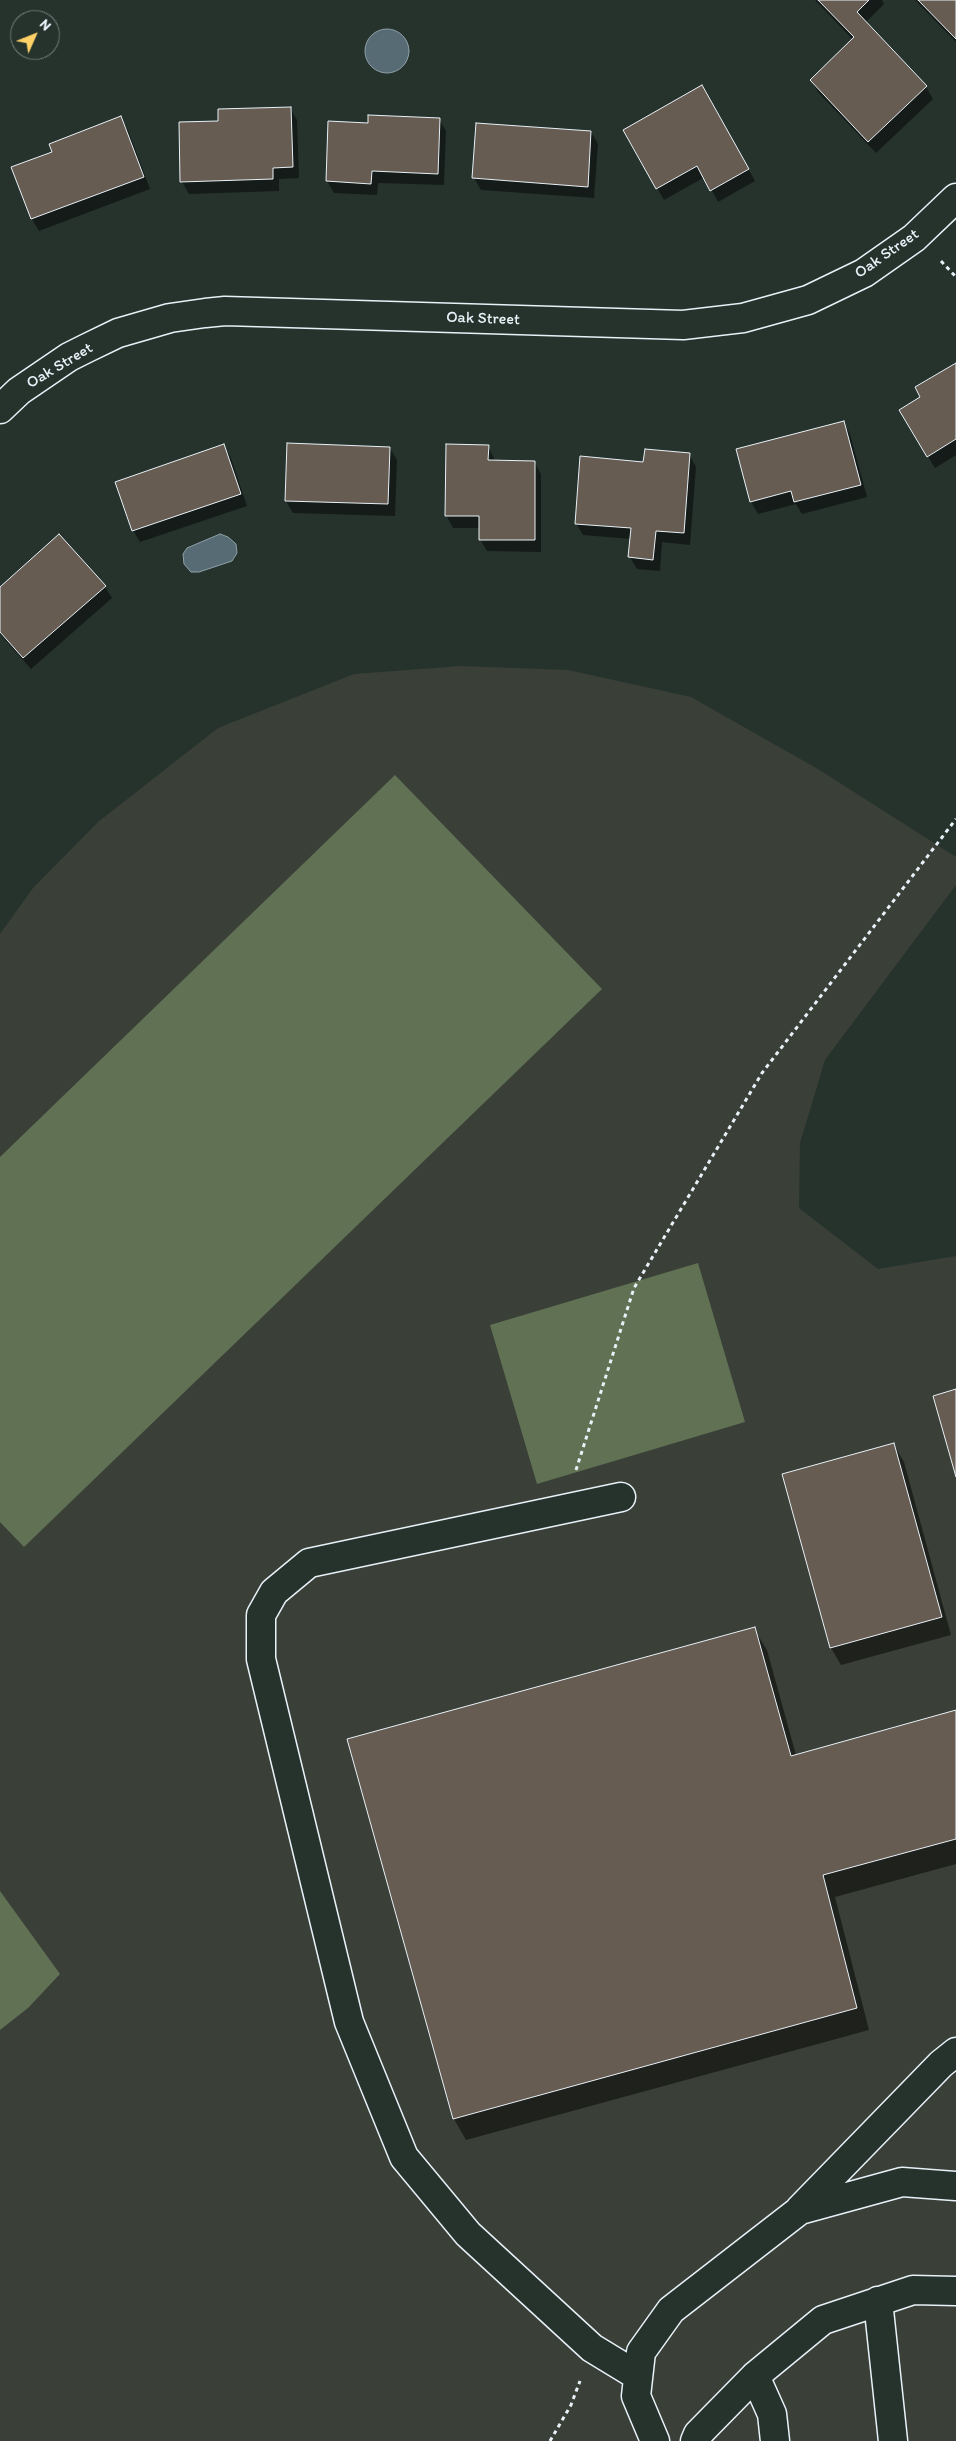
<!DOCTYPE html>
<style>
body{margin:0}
#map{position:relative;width:956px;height:2441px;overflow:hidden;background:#26332d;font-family:Itim,sans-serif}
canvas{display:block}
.north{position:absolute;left:10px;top:10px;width:50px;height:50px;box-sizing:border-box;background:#26332d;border:1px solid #747f7e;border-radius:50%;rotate:46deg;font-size:14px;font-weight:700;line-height:20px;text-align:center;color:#e8f1f8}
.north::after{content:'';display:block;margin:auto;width:18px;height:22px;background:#ffd166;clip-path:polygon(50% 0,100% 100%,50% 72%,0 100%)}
</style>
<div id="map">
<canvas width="956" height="2441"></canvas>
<div class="north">N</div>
</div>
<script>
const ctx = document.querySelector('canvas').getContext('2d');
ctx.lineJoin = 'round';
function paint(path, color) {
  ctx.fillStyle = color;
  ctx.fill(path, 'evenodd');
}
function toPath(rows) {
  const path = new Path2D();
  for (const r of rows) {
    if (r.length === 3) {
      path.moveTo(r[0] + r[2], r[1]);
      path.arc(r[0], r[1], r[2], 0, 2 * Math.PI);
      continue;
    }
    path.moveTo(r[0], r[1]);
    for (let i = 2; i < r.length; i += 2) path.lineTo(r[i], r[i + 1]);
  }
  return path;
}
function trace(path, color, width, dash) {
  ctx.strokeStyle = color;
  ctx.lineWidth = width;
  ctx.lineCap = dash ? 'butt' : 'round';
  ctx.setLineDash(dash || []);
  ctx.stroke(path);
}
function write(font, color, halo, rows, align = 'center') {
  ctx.font = font + ' Itim,sans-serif';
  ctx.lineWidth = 4.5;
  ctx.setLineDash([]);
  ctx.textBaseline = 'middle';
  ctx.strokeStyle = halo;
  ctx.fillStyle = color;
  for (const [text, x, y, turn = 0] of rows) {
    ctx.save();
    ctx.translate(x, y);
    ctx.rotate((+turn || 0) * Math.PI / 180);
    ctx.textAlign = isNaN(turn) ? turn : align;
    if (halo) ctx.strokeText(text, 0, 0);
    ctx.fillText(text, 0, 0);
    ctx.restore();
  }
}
const built = toPath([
 [461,666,568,670,691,697,818,769,956,857,956,885,825,1060,800,1143,799,1208,878,1269,956,1256,956,2441,0,2441,0,934,33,888,98,822,218,728,354,674]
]);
const green = toPath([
 [395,775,602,989,24,1547,0,1522,0,1157],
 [698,1263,745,1422,537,1484,490,1325],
 [0,1891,60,1974,28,2008,0,2030]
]);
const water = toPath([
 [387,51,22],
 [220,534,228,537,236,544,237,553,232,561,199,572,191,572,184,564,183,554,187,548,220,534]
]);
const shadow = toPath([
 [815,0,882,0,884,4,865,23,926,87,933,99,876,153,818,92,811,80,853,40],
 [915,0,956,0,956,42],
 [702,87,755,181,718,202,705,177,664,200,624,131],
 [290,108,297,120,299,178,279,179,279,191,189,194,182,182,180,123,220,122],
 [121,118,128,130,150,189,39,231,32,219,54,153],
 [439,119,446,131,444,185,378,183,377,195,334,193,327,181,369,124],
 [591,132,598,144,594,198,481,190,474,178],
 [956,365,956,455,935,468,900,410,922,397],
 [843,422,850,434,867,497,802,514,796,504,758,514,751,502,737,450],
 [224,446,231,458,247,506,140,542,133,530],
 [488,446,495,461,534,462,541,474,541,552,487,551,480,539,480,528,453,528,446,515],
 [390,448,397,460,395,516,293,513,286,501],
 [689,455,696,467,690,545,662,542,660,571,637,569,630,557,631,539,583,535,576,523,644,463],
 [105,587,112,598,31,669,0,634,0,588],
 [894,1445,904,1462,951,1635,841,1665,831,1648],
 [754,1629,767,1650,796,1755,956,1712,956,1864,835,1897,869,2030,466,2140,454,2119,349,1740]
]);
const building = toPath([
 [818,0,869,0,857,12,927,86,868,142,810,80,854,37,818,0],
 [918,0,956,0,956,39,918,0],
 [702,85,749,169,710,191,697,166,656,189,623,130,702,85],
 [291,107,293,167,273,168,273,179,180,182,179,122,218,121,218,109,291,107],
 [368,115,440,118,438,174,372,171,371,184,326,181,328,121,368,123,368,115],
 [121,116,144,177,31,219,11,167,52,152,49,144,121,116],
 [476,123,591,131,588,187,472,178,476,123],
 [956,363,956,439,927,457,899,410,920,397,915,387,956,363],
 [844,421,861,485,794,502,791,491,750,502,736,449,844,421],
 [287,443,390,447,388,504,285,501,287,443],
 [224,444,241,494,132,531,115,482,224,444],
 [446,444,489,445,488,460,535,461,535,540,479,540,479,516,445,516,446,444],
 [645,449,690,453,684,533,656,531,653,560,628,557,631,528,575,524,580,456,643,462,645,449],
 [59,534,106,586,23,658,0,632,0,587,59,534],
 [956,1389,956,1477,933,1396,956,1389],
 [894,1443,942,1617,830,1648,782,1474,894,1443],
 [755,1627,791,1756,956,1710,956,1839,823,1875,857,2008,453,2119,347,1739,755,1627]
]);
const path = toPath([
 [941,261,956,277],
 [576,1470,634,1288,762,1073,956,819],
 [550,2441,571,2405,580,2381]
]);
const minor = toPath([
 [0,409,19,391,69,357,87,348,118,333,170,318,205,313,225,311,683,325,743,318,808,300,864,273,914,238,956,198],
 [621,1497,309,1563,274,1592,261,1615,261,1659,349,2022,404,2157,468,2234,592,2348,638,2376],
 [800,2209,941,2064,956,2052],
 [878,2301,893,2441],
 [755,2376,772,2414,775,2441],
 [655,2441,636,2396,641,2352,671,2310,800,2210,902,2182,956,2186],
 [695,2441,698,2434,755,2376,823,2320,913,2290,956,2291]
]);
const streetNames = [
 ["Oak Street",887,254,-35],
 ["Oak Street",483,319,2],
 ["Oak Street",60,366,-31]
];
paint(built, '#3a3f38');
paint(green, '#607154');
paint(water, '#566b74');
trace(water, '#90a1a9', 1);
paint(shadow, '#0007');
paint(building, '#675c52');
trace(building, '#e8f1f8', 1);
trace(minor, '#e8f1f8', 31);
trace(path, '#e8f1f8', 3, [4, 4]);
trace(minor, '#26332d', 28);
write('16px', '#e8f1f8', '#26332d', streetNames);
</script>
